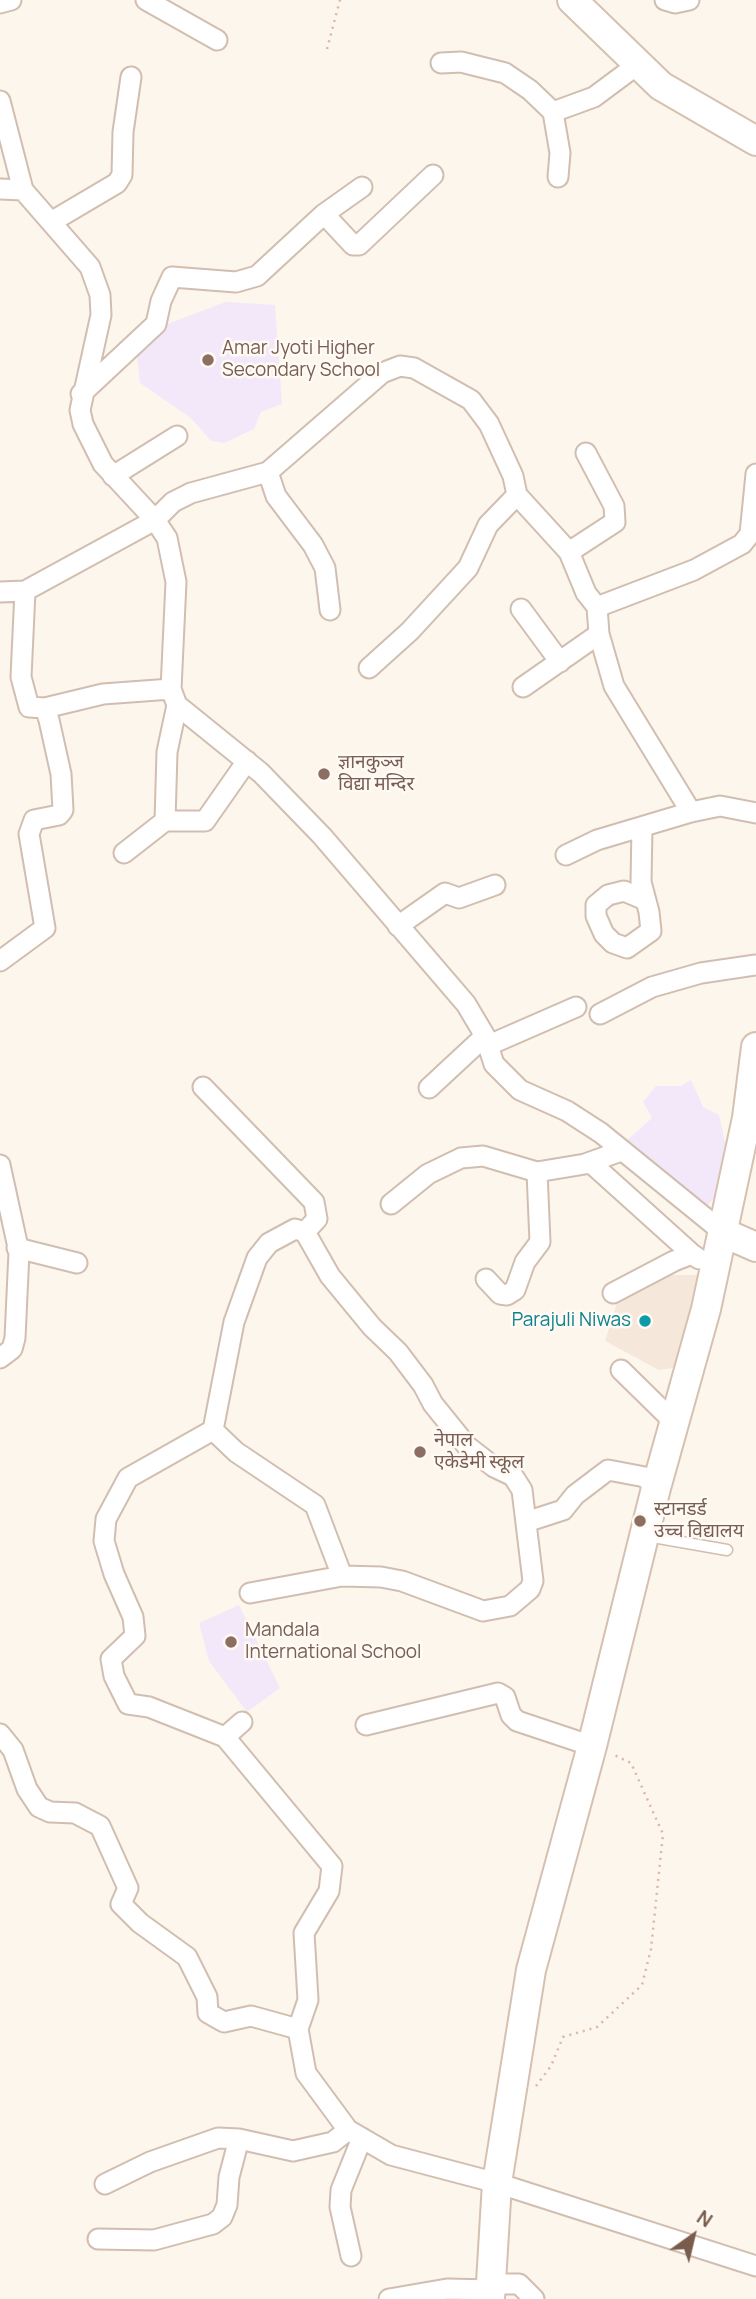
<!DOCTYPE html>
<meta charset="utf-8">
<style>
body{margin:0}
#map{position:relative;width:756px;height:2299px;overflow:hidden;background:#fdf6ec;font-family:Manrope,sans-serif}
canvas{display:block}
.north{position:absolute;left:658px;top:2201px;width:70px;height:70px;-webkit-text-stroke:5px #fffaf3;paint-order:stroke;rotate:34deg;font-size:19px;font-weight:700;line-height:28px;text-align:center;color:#7a5c4d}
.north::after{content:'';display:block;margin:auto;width:24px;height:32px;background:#7a5c4d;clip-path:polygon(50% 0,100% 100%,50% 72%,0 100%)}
</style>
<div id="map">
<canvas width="756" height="2299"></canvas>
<div class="north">N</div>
</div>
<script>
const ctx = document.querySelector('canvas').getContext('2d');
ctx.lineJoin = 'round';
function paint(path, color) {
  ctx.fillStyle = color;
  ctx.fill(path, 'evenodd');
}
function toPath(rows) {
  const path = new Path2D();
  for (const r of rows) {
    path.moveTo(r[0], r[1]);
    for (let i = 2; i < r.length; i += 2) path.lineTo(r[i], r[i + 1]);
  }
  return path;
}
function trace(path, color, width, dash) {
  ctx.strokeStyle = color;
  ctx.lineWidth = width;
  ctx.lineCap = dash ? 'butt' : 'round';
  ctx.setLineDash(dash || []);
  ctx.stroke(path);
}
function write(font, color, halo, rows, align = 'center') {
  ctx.font = font + ' Manrope,"Noto Sans Devanagari",sans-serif';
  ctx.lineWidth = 5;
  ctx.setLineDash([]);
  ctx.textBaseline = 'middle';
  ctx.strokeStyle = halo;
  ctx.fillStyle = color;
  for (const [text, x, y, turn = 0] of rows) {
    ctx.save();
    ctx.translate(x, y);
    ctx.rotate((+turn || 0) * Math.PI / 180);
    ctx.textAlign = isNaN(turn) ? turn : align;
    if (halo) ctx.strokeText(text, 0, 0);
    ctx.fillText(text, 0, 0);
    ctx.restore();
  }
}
const residential = toPath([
 [665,1275,698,1275,702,1301,680,1367,659,1370,605,1341,621,1290]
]);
const education = toPath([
 [226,302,275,305,282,404,261,412,254,429,224,443,211,441,191,418,140,383,135,336],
 [691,1080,703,1107,719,1115,733,1177,706,1207,623,1144,652,1118,643,1102,656,1086,681,1086],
 [239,1605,280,1688,247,1712,209,1661,199,1623]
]);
const path = toPath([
 [327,49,340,0],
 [536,2086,551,2066,563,2037,597,2027,642,1985,651,1949,663,1834,631,1763,612,1754]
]);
const lane = toPath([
 [647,1536,727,1550]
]);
const street = toPath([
 [146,0,217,40],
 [665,0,675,3,689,0],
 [0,3,11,0],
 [441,63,461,62,505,73,530,90,553,112,594,97,637,65],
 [0,101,23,190,90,267,100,295,101,315,80,410,83,424,103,464,155,520,167,538,176,582,171,689,177,705,261,773,322,836,466,1004,485,1036,494,1064,520,1090,567,1111,601,1133,724,1233],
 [553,112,560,153,558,177],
 [0,189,23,190],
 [324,214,353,245,359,245,433,175],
 [51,222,117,183,122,175,123,132,131,77],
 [81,394,156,324,161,301,172,277,236,282,257,276,324,214,362,187],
 [268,472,276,496,313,545,325,568,330,610],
 [113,476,177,436],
 [569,552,615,522,614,506,586,453],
 [0,592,25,591,155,520,173,502,191,493,268,472,382,373,400,366,414,368,471,400,489,424,513,476,517,495,569,552,586,593,597,607,599,634,614,686,691,812],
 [597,607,694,570,742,544,750,534,756,474],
 [521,609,560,662],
 [369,668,410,631,468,568,488,525,517,495],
 [523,687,599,634],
 [45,708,103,694,171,689],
 [165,821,205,821,247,761],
 [642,827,641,882,649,912,651,931,627,948,613,943,604,934,596,916,596,905,608,895,624,891,645,900],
 [124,853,165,821,167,752,177,705],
 [566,855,597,840,691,812,720,806,756,813],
 [398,926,445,893,459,898,495,885],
 [0,961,45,928,29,834,34,820,59,815,63,810,61,774,49,720,45,708,29,707,21,677,25,591],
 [600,1014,652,987,701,973,756,965],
 [489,1045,576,1007],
 [203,1087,314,1202,317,1219,305,1232],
 [429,1088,485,1036],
 [591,1163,692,1254],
 [0,1165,19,1252,15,1338,12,1349,0,1358],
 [391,1204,428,1174,461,1158,483,1156,537,1172,585,1164,621,1151],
 [17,1248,77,1263],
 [486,1279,500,1294,507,1295,515,1290,525,1262,540,1242,537,1172],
 [613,1293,674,1261,692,1254,699,1259],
 [621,1370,674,1422],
 [213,1430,234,1322,257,1258,269,1243,295,1229,305,1232,330,1276,372,1327,398,1352,423,1385,433,1404,467,1446,494,1467,513,1476,522,1490,533,1581,530,1589,510,1606,483,1611,402,1581,381,1577,342,1576,250,1593],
 [213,1430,128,1478,106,1519,104,1541,114,1574,133,1617,135,1636,111,1659,114,1676,128,1704,149,1707,225,1737,242,1722],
 [213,1430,236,1452,315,1505,342,1576],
 [526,1522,563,1510,575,1495,608,1470,645,1477,656,1488],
 [366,1725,498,1693,505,1697,511,1715,517,1721,592,1746],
 [0,1734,13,1750,27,1789,39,1807,50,1812,75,1813,100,1826,128,1888,121,1904,140,1923,187,1957,207,1997,208,2013,224,2022,251,2016,298,2029],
 [225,1737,332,1866,329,1891,304,1933,308,2000,298,2029,306,2073,348,2130],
 [105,2184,150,2162,218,2138,239,2139,293,2151,333,2142,348,2130,391,2155,497,2183,756,2266],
 [98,2239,154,2240,213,2224,222,2217,227,2205,229,2177,239,2139],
 [351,2256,340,2207,341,2190,362,2138],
 [492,2284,519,2284,534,2299],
 [389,2299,447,2289,492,2290]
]);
const secondary = toPath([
 [572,0,661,86,756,141],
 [724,1233,756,1247],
 [490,2299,497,2183,531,1970,592,1746,656,1488,706,1309,747,1118,756,1047]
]);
const markers = [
 [208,360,7,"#8d6e63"],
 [324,774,7,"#8d6e63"],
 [645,1321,7,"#0f9aa8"],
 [420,1452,7,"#8d6e63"],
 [640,1521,7,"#8d6e63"],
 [231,1642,7,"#8d6e63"]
];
const educationNames = [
 ["Amar Jyoti Higher",222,349],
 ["Secondary School",222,371],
 ["ज्ञानकुञ्‍ज",338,763],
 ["विद्या मन्दिर",338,785],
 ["नेपाल",434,1441],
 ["एकेडेमी स्कूल",434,1463],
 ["स्टानडर्ड",654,1510],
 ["उच्च विद्यालय",654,1532],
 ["Mandala",245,1631],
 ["International School",245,1653]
];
const cultureNames = [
 ["Parajuli Niwas",631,1321]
];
paint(residential, '#f5e8da');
paint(education, '#f3e8fa');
trace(lane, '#d1beb0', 13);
trace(street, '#d1beb0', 23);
trace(secondary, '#d6c0b0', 32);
trace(path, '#d9b8a5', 2.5, [2, 5]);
trace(lane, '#fff', 10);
trace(street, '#fff', 19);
trace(secondary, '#fff', 28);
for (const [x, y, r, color] of markers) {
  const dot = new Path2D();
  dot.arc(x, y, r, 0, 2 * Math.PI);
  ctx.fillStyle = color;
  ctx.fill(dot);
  trace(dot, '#fffaf3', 2.5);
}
write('19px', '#785e54', '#fffaf3', educationNames, 'left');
write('19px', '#0d838f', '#fffaf3', cultureNames, 'right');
</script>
